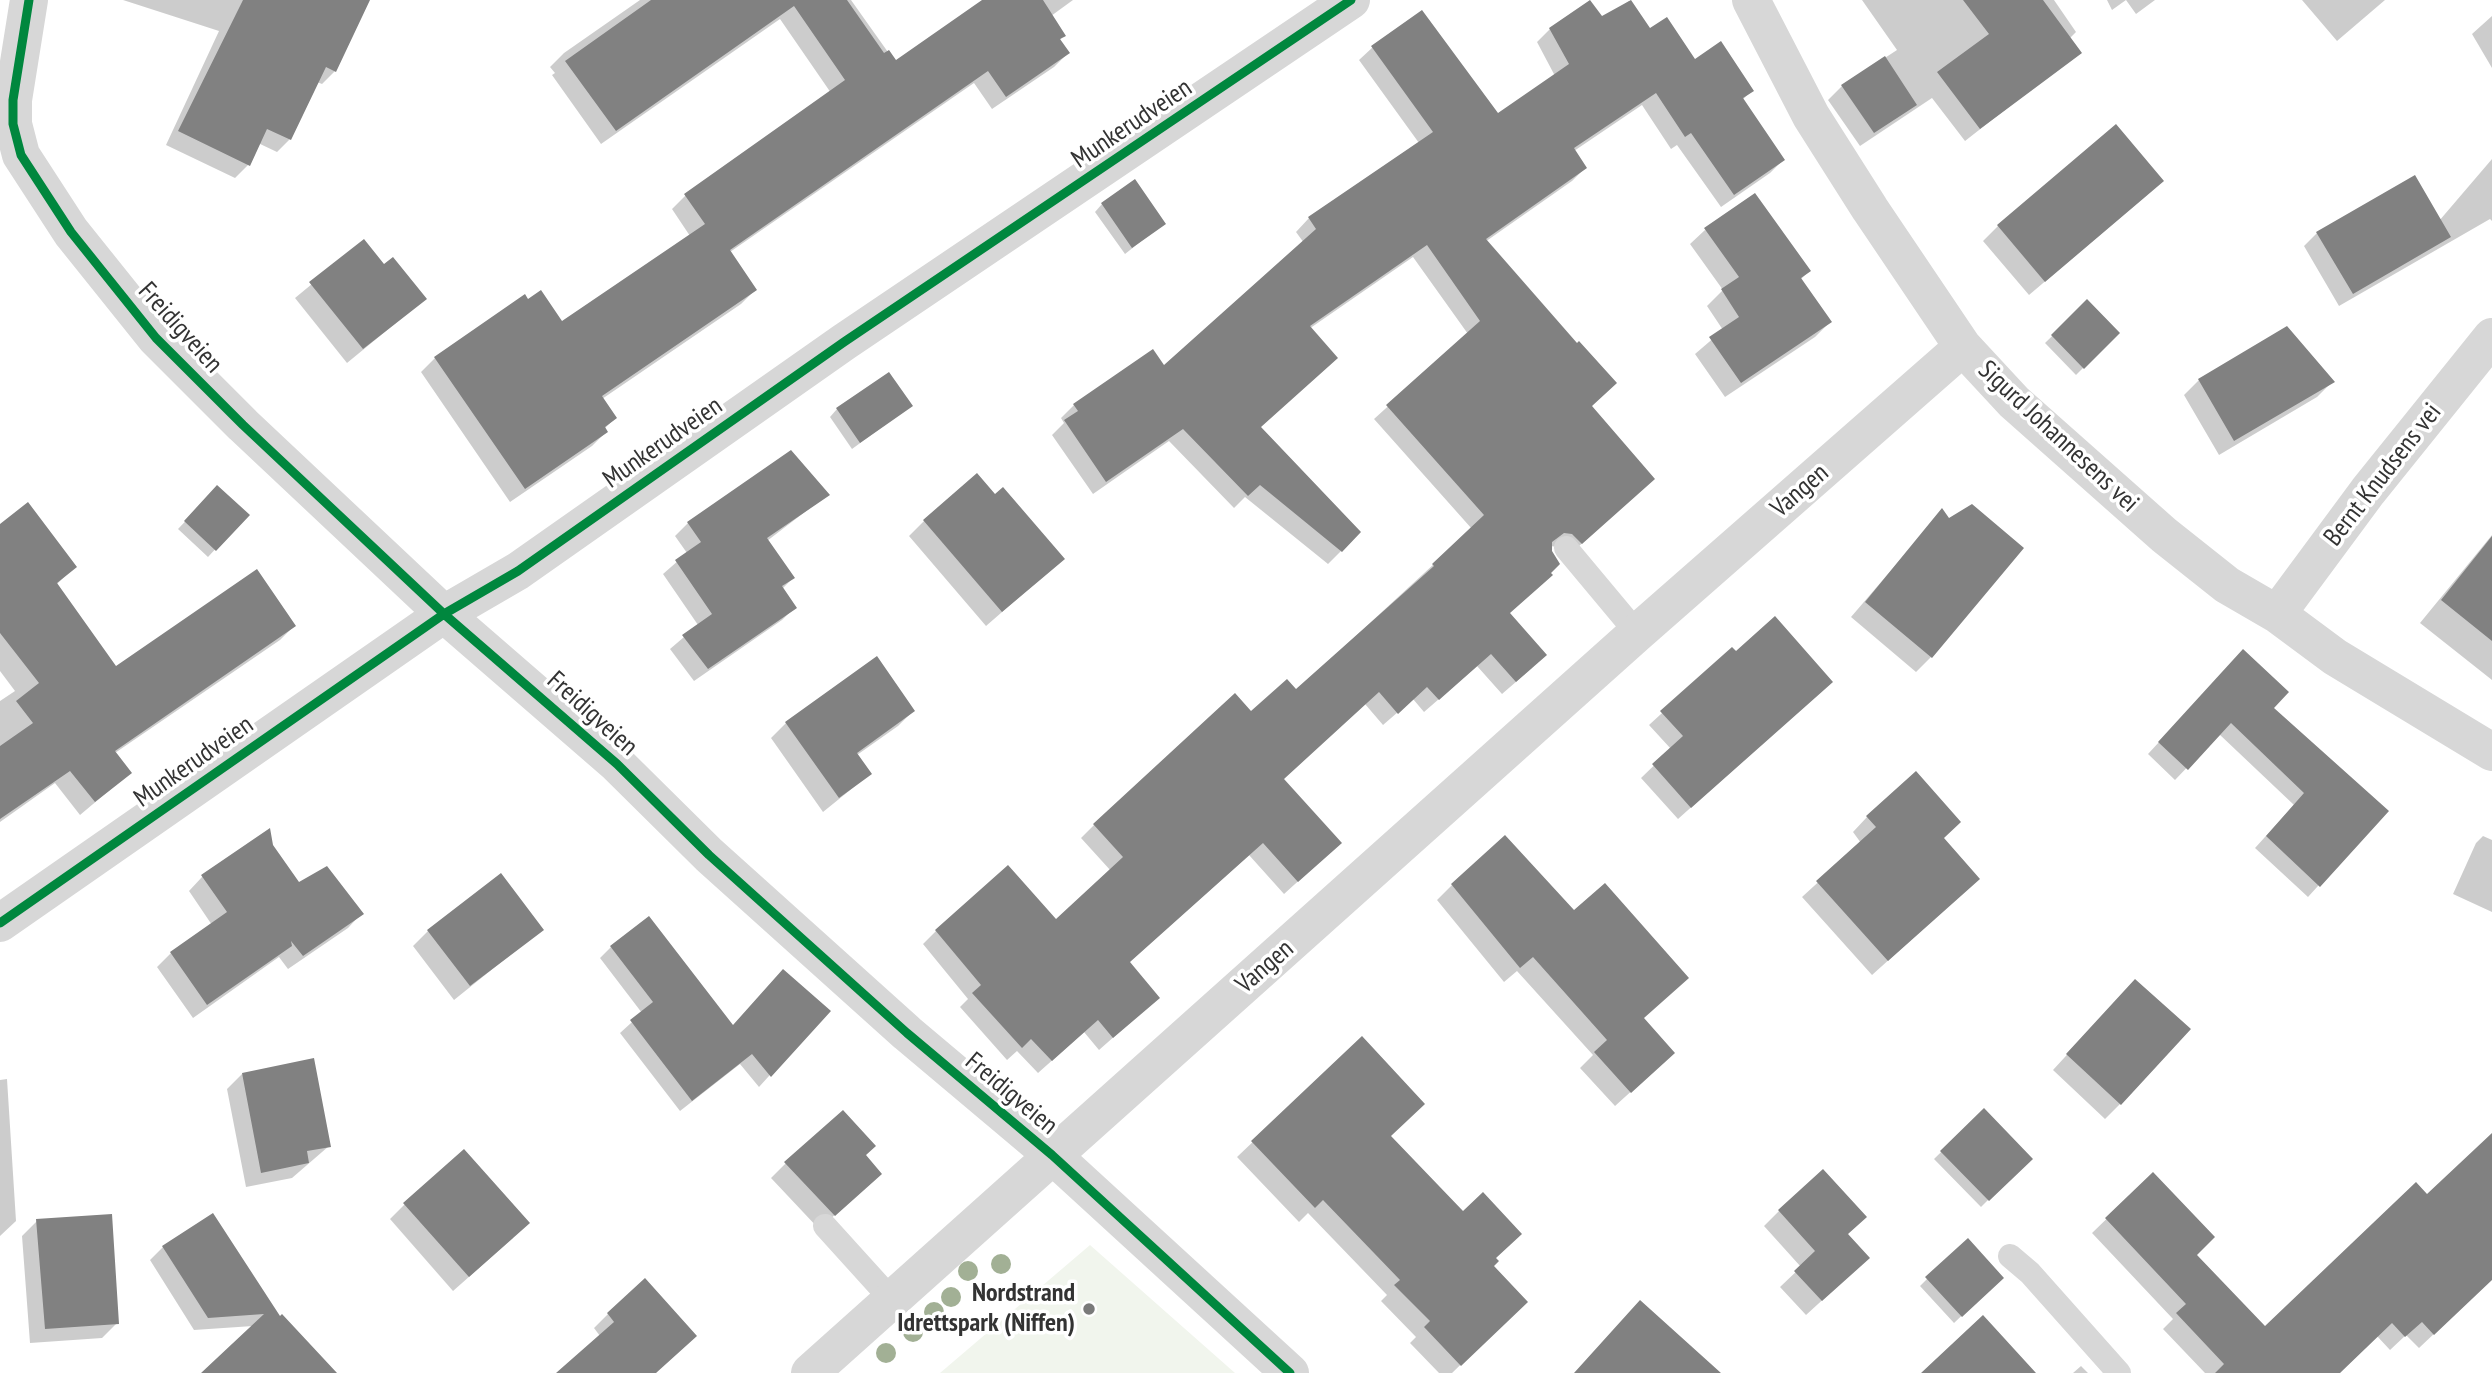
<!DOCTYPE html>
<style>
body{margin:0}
canvas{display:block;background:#fff}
</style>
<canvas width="2492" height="1373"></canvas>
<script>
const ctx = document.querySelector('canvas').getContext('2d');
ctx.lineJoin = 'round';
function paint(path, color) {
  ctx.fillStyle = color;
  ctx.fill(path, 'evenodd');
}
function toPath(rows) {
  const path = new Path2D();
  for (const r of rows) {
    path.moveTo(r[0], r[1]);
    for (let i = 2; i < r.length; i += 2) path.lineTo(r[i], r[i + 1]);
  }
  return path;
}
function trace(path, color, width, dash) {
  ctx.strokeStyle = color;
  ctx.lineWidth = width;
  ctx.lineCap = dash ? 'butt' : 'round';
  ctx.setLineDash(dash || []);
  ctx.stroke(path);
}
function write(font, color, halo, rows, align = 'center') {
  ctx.font = font + ' "PT Sans Narrow",sans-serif';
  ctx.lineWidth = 7;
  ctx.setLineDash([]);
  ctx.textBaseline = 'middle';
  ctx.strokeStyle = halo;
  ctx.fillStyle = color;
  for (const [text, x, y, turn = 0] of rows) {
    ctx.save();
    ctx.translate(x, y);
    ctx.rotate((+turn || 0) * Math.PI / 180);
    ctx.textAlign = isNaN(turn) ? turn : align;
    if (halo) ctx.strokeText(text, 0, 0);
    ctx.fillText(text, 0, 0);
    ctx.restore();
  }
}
const green = toPath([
 [1090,1245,1235,1373,940,1373]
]);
const shadow = toPath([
 [123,0,368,0,335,71,322,84,317,82,290,139,277,152,258,143,248,165,235,178,166,145,219,31],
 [640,0,851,0,895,62,986,0,1073,0,1051,16,1064,35,1059,41,1068,53,1054,67,992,109,974,83,730,252,755,290,741,304,602,399,615,418,604,429,606,432,592,446,510,502,421,372,435,358,561,323,690,236,672,209,686,195,831,93,780,19,601,144,552,75,555,73,550,67,564,53],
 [1862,0,2054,0,2076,32,2069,39,2079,52,1965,141,1932,98,1860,146,1828,100,1842,86,1897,50],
 [2107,0,2126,0,2112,10],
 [2126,0,2155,0,2136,14],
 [2302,0,2385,0,2337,41],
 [1629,1,1650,31,1694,61,1752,91,1742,100,1783,160,1770,173,1721,207,1677,145,1671,149,1642,105,1574,151,1585,168,1572,181,1485,242,1590,406,1639,492,1568,556,1558,547,1550,546,1508,614,1532,668,1502,694,1477,666,1424,712,1413,699,1383,725,1365,704,1282,779,1326,856,1284,894,1249,855,1128,963,1158,998,1099,1050,1084,1032,1038,1073,1017,1051,1007,1060,960,1007,968,999,923,944,936,931,1056,921,1111,871,1081,838,1094,825,1251,714,1296,691,1472,529,1374,419,1468,334,1413,257,1309,329,1259,428,1341,551,1328,564,1245,497,1234,508,1169,441,1093,494,1052,435,1064,423,1061,418,1074,405,1153,351,1164,367,1304,243,1296,232,1309,218,1419,143,1359,60,1373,47,1497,116,1555,76,1537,42,1550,29,1602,19],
 [2492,16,2492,68,2472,34],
 [2492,159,2492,221,2490,219,2339,306,2304,246,2317,233,2439,221],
 [2147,195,2029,295,1983,241,1998,226],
 [1102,204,1163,224,1125,254,1095,212],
 [1705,230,1809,271,1800,280,1830,322,1815,337,1725,397,1695,354,1723,330,1707,306,1723,290,1690,244],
 [364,241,384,266,425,299,347,363,295,298],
 [2087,302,2118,333,2076,375,2045,343],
 [2199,380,2332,382,2317,397,2219,455,2184,395],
 [911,406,852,449,830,417,837,409],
 [218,487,247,515,208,557,178,529],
 [827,495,767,541,793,578,782,589,795,607,782,620,694,681,670,649,698,625,663,574,687,553,675,536,688,523],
 [995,497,1047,573,986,626,909,536,924,521],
 [1942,511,1949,520,1931,657,1916,672,1851,617],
 [0,526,75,566,56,585,115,668,294,626,280,640,115,753,130,773,80,815,55,783,0,822,0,701,15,691,0,671],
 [2492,535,2492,680,2420,623],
 [1732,649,1818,694,1678,819,1641,778,1671,749,1649,725],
 [876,659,913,711,898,726,857,755,870,774,823,812,771,738,786,723],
 [2232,663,2272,708,2386,811,2308,897,2255,848,2294,805,2219,734,2175,780,2148,754],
 [1867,817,1942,839,1962,894,1872,975,1802,897,1861,843,1853,832],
 [2483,836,2492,840,2492,912,2453,894,2476,843],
 [271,846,298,885,361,914,348,928,288,969,279,957,193,1018,157,967,171,953,212,925,189,891,202,877],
 [1452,885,1642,1019,1657,1068,1615,1106,1580,1068,1593,1055,1517,971,1504,982,1437,900],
 [541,930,454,1000,413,946,428,931],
 [611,947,732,1027,828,1011,759,1087,740,1064,680,1111,620,1033,642,1013,600,958],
 [2120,997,2120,1104,2105,1119,2053,1070],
 [1361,1039,1389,1136,1494,1258,1492,1266,1511,1316,1452,1373,1439,1373,1410,1343,1416,1337,1381,1301,1387,1295,1308,1213,1299,1222,1237,1157],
 [242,1074,329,1146,292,1178,246,1187,227,1089],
 [7,1079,16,1221,0,1236,0,1080],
 [1984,1110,2030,1158,1981,1207,1934,1159],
 [2492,1136,2492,1279,2419,1348,2406,1335,2390,1350,2377,1336,2338,1373,2205,1373,2163,1329,2173,1319,2092,1233,2153,1174,2195,1255,2264,1329,2427,1196],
 [864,1155,865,1188,819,1229,771,1178,786,1163],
 [405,1204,513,1238,453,1291,390,1219],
 [1779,1211,1846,1235,1852,1273,1806,1315,1780,1287,1801,1267,1764,1226],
 [213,1215,308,1373,204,1373,253,1326,194,1330,150,1260,163,1247],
 [37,1221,117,1323,102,1338,30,1343,22,1236],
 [1927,1279,1994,1285,1954,1323,1920,1286],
 [608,1314,655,1373,559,1373,600,1336,594,1328],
 [2081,1366,2088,1373,2073,1373]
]);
const building = toPath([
 [243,0,370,0,336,72,326,67,291,140,267,129,250,166,178,131],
 [651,0,847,0,884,53,889,50,896,60,982,0,1043,0,1066,36,1060,39,1070,53,1006,97,988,71,730,250,757,290,602,396,617,418,605,427,608,432,525,489,434,357,525,294,528,299,541,290,562,321,705,224,684,194,845,80,794,6,616,131,565,61],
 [1590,0,1602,16,1631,0,1650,28,1667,17,1695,59,1721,41,1754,91,1743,98,1785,160,1734,195,1691,133,1685,137,1656,93,1574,148,1587,168,1486,239,1577,343,1579,341,1617,383,1592,406,1655,479,1582,544,1572,534,1564,533,1552,542,1552,551,1560,564,1551,573,1553,575,1510,613,1547,655,1516,682,1491,654,1439,700,1427,687,1398,714,1379,692,1284,779,1342,843,1298,882,1263,843,1130,962,1160,998,1113,1038,1098,1020,1052,1061,1031,1039,1022,1048,972,993,981,985,935,930,1008,865,1056,919,1123,857,1093,824,1235,693,1251,711,1287,679,1296,689,1434,566,1432,564,1484,515,1386,405,1480,321,1427,245,1310,326,1338,358,1261,427,1361,532,1342,552,1260,485,1248,496,1183,429,1106,482,1064,420,1078,411,1073,404,1153,349,1164,365,1316,229,1308,217,1433,132,1371,46,1422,10,1498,113,1569,64,1549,28],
 [1963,0,2043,0,2082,53,1980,129,1937,72,1989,34],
 [1885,56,1917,105,1874,133,1841,85],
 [2116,124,2164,181,2045,282,1997,225],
 [2415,175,2451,237,2353,294,2316,232],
 [1135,179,1166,224,1132,248,1101,203],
 [1755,193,1811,271,1801,278,1832,322,1741,383,1709,337,1739,317,1721,289,1739,277,1704,228],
 [364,239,384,264,393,257,427,299,363,349,309,282],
 [2087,299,2120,333,2084,369,2051,335],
 [2287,326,2335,382,2234,441,2198,379],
 [889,372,913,406,860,443,836,408],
 [791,450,830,495,767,538,795,578,782,586,797,608,708,669,682,635,712,614,675,560,701,542,687,522],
 [977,473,995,494,1003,487,1065,559,1002,612,923,520],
 [217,485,250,515,216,551,184,521],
 [28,502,77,567,57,583,116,666,257,569,296,626,115,751,132,773,95,802,70,771,0,819,0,746,33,723,16,701,39,683,0,633,0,524],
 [1972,504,2024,548,1932,658,1865,602,1942,508,1949,518],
 [2492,536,2492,641,2441,600],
 [1775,616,1833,682,1691,808,1652,764,1683,736,1660,711,1732,647,1736,651],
 [2243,649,2289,692,2274,708,2389,811,2320,887,2266,836,2304,793,2231,723,2188,770,2158,742],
 [877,656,915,711,857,753,872,774,839,798,785,722],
 [1916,771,1961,822,1944,838,1980,879,1888,961,1816,881,1876,827,1866,816],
 [270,828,273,845,299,882,327,866,364,914,303,956,291,941,292,946,207,1005,170,952,227,912,201,875],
 [1505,835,1574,910,1605,883,1689,978,1644,1018,1675,1053,1631,1093,1594,1052,1607,1040,1533,957,1520,968,1451,884],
 [501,873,544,930,470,986,427,930],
 [649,916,733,1025,783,969,831,1011,771,1077,752,1054,692,1101,630,1020,653,1002,610,946],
 [2135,979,2191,1029,2121,1105,2066,1054],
 [1362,1036,1425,1104,1391,1136,1463,1211,1483,1192,1522,1234,1496,1258,1499,1261,1494,1266,1528,1302,1461,1366,1424,1327,1430,1321,1394,1285,1400,1280,1323,1200,1315,1208,1251,1141],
 [314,1058,331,1147,307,1151,309,1163,261,1173,242,1073],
 [1984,1108,2033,1159,1989,1201,1940,1151],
 [843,1110,876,1146,866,1155,882,1174,835,1216,784,1162],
 [2492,1133,2492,1280,2434,1335,2422,1322,2405,1337,2392,1323,2340,1373,2215,1373,2224,1364,2176,1313,2186,1304,2105,1218,2153,1172,2215,1237,2197,1255,2265,1326,2416,1182,2427,1194],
 [464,1149,530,1223,469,1277,403,1203],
 [1823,1169,1867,1217,1848,1234,1870,1258,1822,1301,1794,1271,1815,1251,1778,1210],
 [213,1213,280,1316,282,1314,337,1373,201,1373,264,1314,208,1318,162,1246],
 [112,1214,119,1324,45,1329,36,1219],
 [1968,1238,2004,1278,1962,1317,1925,1277],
 [645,1278,697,1336,656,1373,556,1373,614,1322,607,1313],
 [1640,1300,1721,1373,1574,1373],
 [1983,1315,2036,1373,1921,1373]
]);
const lane = toPath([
 [1566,548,1637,633],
 [825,1226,892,1300],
 [2010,1256,2030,1273,2119,1373]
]);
const street = toPath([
 [29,0,13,100,13,124,21,155,71,232,156,338,243,425,444,614,617,764,709,855,907,1033,1052,1155,1290,1373],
 [1751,0,1811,116,1870,209,1963,347,2014,402,2164,535,2227,585,2277,614,2335,657,2492,752],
 [2277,614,2368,491,2492,337],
 [0,923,444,614,518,571,844,342,1351,0],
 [810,1373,1637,633,1963,347]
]);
const cycleway = toPath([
 [29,0,13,100,13,124,21,155,71,232,156,338,243,425,444,614,617,764,709,855,907,1033,1052,1155,1290,1373],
 [0,923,444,614,518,571,844,342,1351,0]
]);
const trees = [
 [1001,1264],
 [968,1271],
 [951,1297],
 [934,1312],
 [913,1332],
 [886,1353]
];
const markers = [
 [1089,1309,7,"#7a7a7a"]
];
const streetNames = [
 ["Munkerudveien",1132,124,-34],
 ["Freidigveien",180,328,48],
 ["Sigurd Johannesens vei",2058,437,43],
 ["Munkerudveien",663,443,-35],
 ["Bernt Knudsens vei",2383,475,-52],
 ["Vangen",1800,491,-41],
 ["Freidigveien",592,714,42],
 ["Munkerudveien",194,762,-35],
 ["Vangen",1265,967,-41],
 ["Freidigveien",1011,1094,40]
];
const poiNames = [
 ["Nordstrand",1075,1294],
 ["Idrettspark (Niffen)",1075,1324]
];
paint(green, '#f1f5ed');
paint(shadow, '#0003');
paint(building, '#818181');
trace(lane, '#d7d7d7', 24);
trace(street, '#d7d7d7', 38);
trace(cycleway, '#00873e', 9);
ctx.fillStyle = '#a2b095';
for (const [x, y] of trees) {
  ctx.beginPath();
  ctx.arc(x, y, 10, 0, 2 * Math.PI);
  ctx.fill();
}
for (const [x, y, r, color] of markers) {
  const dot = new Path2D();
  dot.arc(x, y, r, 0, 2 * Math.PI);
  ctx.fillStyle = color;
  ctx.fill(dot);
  trace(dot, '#fff', 2.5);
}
write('26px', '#333', '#fff', streetNames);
write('bold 26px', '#333', '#fff', poiNames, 'right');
</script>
